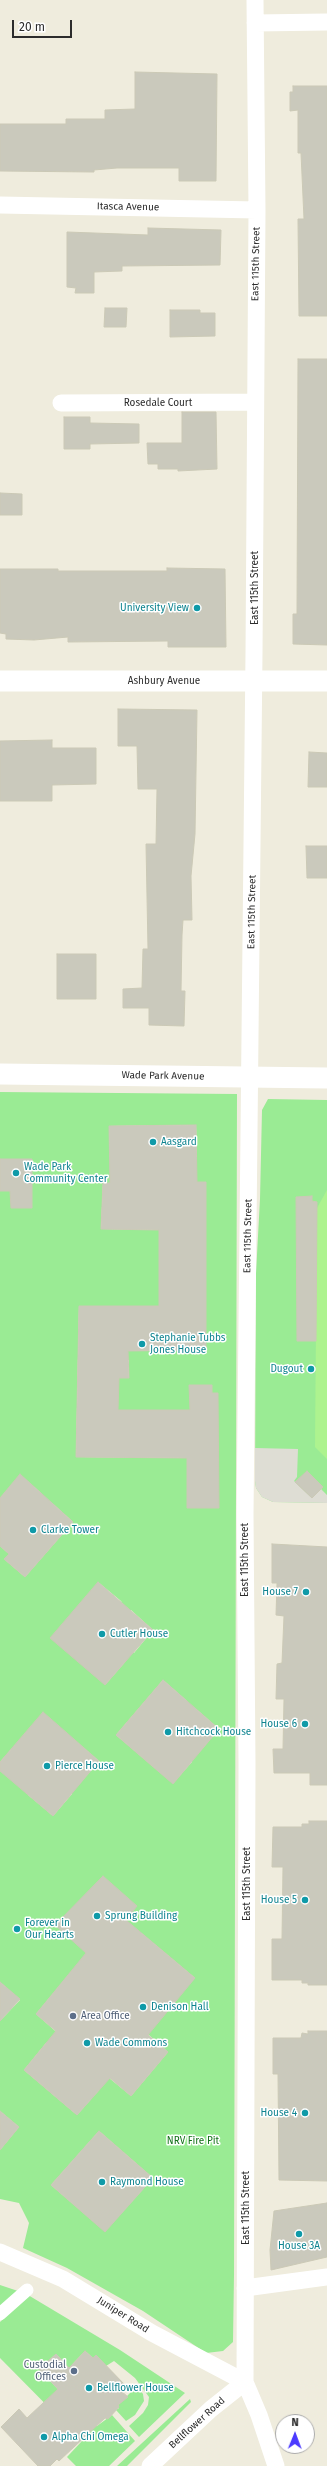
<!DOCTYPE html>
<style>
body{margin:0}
#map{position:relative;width:327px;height:2466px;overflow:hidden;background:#efecdd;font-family:"Fira Sans",sans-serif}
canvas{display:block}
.north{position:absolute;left:275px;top:2414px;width:40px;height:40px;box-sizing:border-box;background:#fff;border:1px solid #ababab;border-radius:50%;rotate:1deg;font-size:11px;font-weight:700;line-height:16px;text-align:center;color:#2c2c2c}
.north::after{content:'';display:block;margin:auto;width:14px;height:18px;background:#4b3aff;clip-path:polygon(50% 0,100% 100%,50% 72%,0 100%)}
.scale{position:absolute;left:12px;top:20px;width:60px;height:18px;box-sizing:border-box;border:2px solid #2c2c2c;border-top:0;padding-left:5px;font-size:12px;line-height:14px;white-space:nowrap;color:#2c2c2c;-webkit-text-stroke:3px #fff;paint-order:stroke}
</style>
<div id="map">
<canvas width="327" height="2466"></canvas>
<div class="north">N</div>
<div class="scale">20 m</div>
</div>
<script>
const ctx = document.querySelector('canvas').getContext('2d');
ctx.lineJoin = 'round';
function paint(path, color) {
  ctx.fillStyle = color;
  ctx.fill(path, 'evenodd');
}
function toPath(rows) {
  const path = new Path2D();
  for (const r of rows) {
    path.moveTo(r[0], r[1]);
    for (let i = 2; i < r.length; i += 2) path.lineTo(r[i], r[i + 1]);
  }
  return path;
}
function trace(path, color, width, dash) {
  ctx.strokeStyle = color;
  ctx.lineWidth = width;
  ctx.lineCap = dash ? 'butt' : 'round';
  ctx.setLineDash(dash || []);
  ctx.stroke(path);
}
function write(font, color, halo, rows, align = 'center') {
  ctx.font = font + ' "Fira Sans",sans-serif';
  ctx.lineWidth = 3;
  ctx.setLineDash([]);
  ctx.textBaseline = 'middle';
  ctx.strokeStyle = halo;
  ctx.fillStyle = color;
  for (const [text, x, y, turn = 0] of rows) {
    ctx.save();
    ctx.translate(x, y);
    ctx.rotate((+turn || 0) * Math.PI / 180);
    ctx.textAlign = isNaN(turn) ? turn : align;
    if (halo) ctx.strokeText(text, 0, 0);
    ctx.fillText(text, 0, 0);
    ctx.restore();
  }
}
const green = toPath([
 [0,1092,237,1094,234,2275,233,2342,223,2351,206,2353,143,2311,67,2268,23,2248,29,2223,19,2203,0,2199,0,2150,19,2127,0,2111,0,2021,20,2000,0,1982,0,1771,32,1790,28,1795,53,1816,72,1794,68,1790,80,1783,99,1761,75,1741,15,1745,0,1762,0,1546,9,1554,4,1559,25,1577,73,1522,52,1503,40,1498,41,1493,20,1475,1,1497,0,1506],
 [196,1125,197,1157,110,1158,109,1126],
 [206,1182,206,1350,118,1351,118,1360,129,1360,129,1378,119,1378,105,1410,190,1410,191,1385,212,1385,212,1393,217,1393,218,1508,187,1508,187,1458,76,1457,79,1306,178,1306,179,1230,101,1229,103,1183],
 [98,1582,121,1601,128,1613,131,1610,153,1630,134,1653,128,1649,125,1662,105,1685],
 [163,1680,187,1701,183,1705,196,1709,219,1729,200,1751,188,1757,192,1762,173,1783,116,1735],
 [141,1933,195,1978,141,2028,168,2052,131,2096,103,2073,99,2090,77,2115,24,2070,46,2043,62,2037,36,2014,72,1971],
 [99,2131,153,2178,105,2231,51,2185],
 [268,1099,327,1100,327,1503,273,1502,262,1497,256,1488,255,1481,256,1273,260,1199,262,1110],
 [0,2285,18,2291,0,2309],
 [28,2295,120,2350,185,2393,139,2437,129,2426,143,2413,148,2405,149,2397,135,2378,114,2361,106,2366,96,2355,93,2358,85,2351,69,2368,56,2354,39,2369,64,2396,97,2426,112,2415,135,2441,109,2466,76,2466,67,2457,82,2441,0,2358,0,2322],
 [137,2386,143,2394,144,2401,135,2415,126,2421,116,2410,119,2408,118,2405],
 [190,2399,191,2402,127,2466,117,2466]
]);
const pitch = toPath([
 [327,1190,327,1459,315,1447,317,1208]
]);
const plaza = toPath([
 [255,1448,298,1449,297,1477,294,1481,312,1498,321,1489,327,1495,327,1503,273,1502,262,1497,256,1488,255,1481]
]);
const building = toPath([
 [135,72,217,74,216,181,179,181,179,168,117,168,94,170,94,172,0,171,0,124,66,124,66,119,105,119,105,110,135,109,135,72],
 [293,86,327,86,327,316,299,316,298,219,304,219,301,153,298,153,298,110,290,111,290,92,293,92,293,86],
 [148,228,221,230,220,265,122,266,122,271,94,272,94,293,75,293,76,288,67,287,67,232,148,235,148,228],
 [105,308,127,308,126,327,104,327,105,308],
 [170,310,200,310,200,313,215,313,215,336,170,337,170,310],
 [298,359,327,359,327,645,293,644,293,614,297,614,298,359],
 [182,412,216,412,217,469,178,471,178,469,158,469,158,464,148,464,147,443,182,443,182,412],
 [64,417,90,417,90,423,139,424,139,443,90,444,90,449,64,449,64,417],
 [0,493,22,494,22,515,0,515,0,493],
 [167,568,225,569,226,647,168,647,168,641,68,642,68,637,34,640,6,639,6,634,0,633,0,569,58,569,58,571,167,571,167,568],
 [118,709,197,710,195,834,191,876,192,920,183,920,182,935,181,991,185,991,184,1026,149,1025,149,1008,123,1008,123,989,142,988,143,949,148,949,146,844,156,844,157,789,138,789,137,746,118,746,118,709],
 [52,740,52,748,96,748,96,784,52,785,52,801,0,801,0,741,52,740],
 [309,752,327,753,327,787,308,787,309,752],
 [306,846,327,846,327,878,307,878,306,846],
 [57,954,96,954,96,999,57,999,57,954],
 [196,1125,197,1182,206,1182,206,1350,128,1351,129,1378,119,1378,118,1410,190,1410,189,1385,212,1385,212,1393,218,1393,219,1508,187,1508,187,1458,76,1457,79,1306,159,1306,159,1230,101,1229,103,1183,110,1183,109,1126,196,1125],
 [0,1159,32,1159,32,1208,11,1208,10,1191,0,1191,0,1159],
 [312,1196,312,1201,317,1202,316,1341,297,1341,296,1197,312,1196],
 [307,1471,323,1487,312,1498,295,1482,307,1471],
 [20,1474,73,1522,25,1577,4,1559,9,1554,0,1546,0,1498,20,1474],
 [272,1544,327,1547,327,1785,310,1785,310,1773,274,1773,273,1749,283,1749,284,1699,276,1699,277,1664,282,1663,284,1616,276,1615,277,1583,272,1583,272,1544],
 [98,1582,153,1630,105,1685,50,1638,98,1582],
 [163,1680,219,1729,173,1784,116,1735,163,1680],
 [43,1712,99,1761,53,1816,0,1771,0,1762,43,1712],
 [309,1821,327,1821,327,1985,308,1985,308,1983,302,1983,302,1980,272,1980,272,1939,282,1939,283,1867,272,1867,273,1827,302,1827,302,1824,309,1824,309,1821],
 [103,1876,137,1906,126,1920,195,1978,148,2035,168,2052,131,2096,110,2078,77,2115,24,2070,56,2031,36,2014,86,1953,55,1925,103,1876],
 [0,1982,20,1999,0,2021,0,1982],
 [308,2031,327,2031,327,2181,279,2180,278,2074,273,2074,273,2038,301,2038,302,2033,308,2034,308,2031],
 [0,2111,19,2127,0,2150,0,2111],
 [99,2131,153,2178,105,2232,51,2185,99,2131],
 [327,2203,327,2257,271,2270,270,2250,274,2211,327,2203],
 [85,2351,93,2358,96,2355,125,2385,120,2390,128,2397,118,2405,119,2407,108,2419,105,2418,59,2461,57,2459,50,2466,38,2466,1,2427,19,2409,27,2418,58,2389,39,2369,56,2354,69,2368,85,2351]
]);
const pedestrian = toPath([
 [0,2314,27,2290]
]);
const minor = toPath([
 [255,0,257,210,254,653,245,1514,247,1764,245,2382,259,2415,276,2466],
 [255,23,327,22],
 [0,205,257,210],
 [61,403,255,402],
 [0,2252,63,2279,152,2333,245,2382,211,2409,150,2466],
 [245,2288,327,2277]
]);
const tertiary = toPath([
 [0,681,327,681],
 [0,1074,327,1078]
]);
const markers = [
 [197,608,4,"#0f9aa8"],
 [153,1142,4,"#0f9aa8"],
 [16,1173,4,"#0f9aa8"],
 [142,1344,4,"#0f9aa8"],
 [311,1369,4,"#0f9aa8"],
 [33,1530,4,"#0f9aa8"],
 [306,1592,4,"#0f9aa8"],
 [102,1634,4,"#0f9aa8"],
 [305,1724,4,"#0f9aa8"],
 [168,1732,4,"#0f9aa8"],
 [47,1766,4,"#0f9aa8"],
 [305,1900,4,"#0f9aa8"],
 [97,1916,4,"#0f9aa8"],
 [17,1929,4,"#0f9aa8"],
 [143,2007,4,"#0f9aa8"],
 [73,2016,4,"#5c6f8a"],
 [87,2043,4,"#0f9aa8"],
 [305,2113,4,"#0f9aa8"],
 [102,2182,4,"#0f9aa8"],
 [299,2234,4,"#0f9aa8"],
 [74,2371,4,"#5c6f8a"],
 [89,2388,4,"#0f9aa8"],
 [44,2437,4,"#0f9aa8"]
];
const streetNames = [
 ["Itasca Avenue",128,207,1],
 ["East 115th Street",256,264,-89],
 ["Rosedale Court",158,403],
 ["East 115th Street",255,588,-90],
 ["Ashbury Avenue",164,681],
 ["East 115th Street",252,912,-89],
 ["Wade Park Avenue",163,1076,1],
 ["East 115th Street",248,1236,-89],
 ["East 115th Street",245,1560,-90],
 ["East 115th Street",247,1884,-90],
 ["East 115th Street",246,2208,-90],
 ["Juniper Road",123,2315,32],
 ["Bellflower Road",197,2423,-42]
];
const cultureNames = [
 ["University View",189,608,"right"],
 ["Aasgard",161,1142],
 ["Wade Park",24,1167],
 ["Community Center",24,1179],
 ["Stephanie Tubbs",150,1338],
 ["Jones House",150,1350],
 ["Dugout",303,1369,"right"],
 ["Clarke Tower",41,1530],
 ["House 7",298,1592,"right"],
 ["Cutler House",110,1634],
 ["House 6",297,1724,"right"],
 ["Hitchcock House",176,1732],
 ["Pierce House",55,1766],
 ["House 5",297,1900,"right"],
 ["Sprung Building",105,1916],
 ["Forever in",25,1923],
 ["Our Hearts",25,1935],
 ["Denison Hall",151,2007],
 ["Wade Commons",95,2043],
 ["House 4",297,2113,"right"],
 ["Raymond House",110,2182],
 ["House 3A",299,2246,"center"],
 ["Bellflower House",97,2388],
 ["Alpha Chi Omega",52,2437]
];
const serviceNames = [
 ["Area Office",81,2016],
 ["Custodial",66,2365,"right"],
 ["Offices",66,2377,"right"]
];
const parkNames = [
 ["NRV Fire Pit",193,2141]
];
paint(green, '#9aeb94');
paint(pitch, '#adf38f');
paint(plaza, '#deddd4');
paint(building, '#cac9bc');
trace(building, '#cbc9b6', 1);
trace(pedestrian, '#fff', 13);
trace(minor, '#fff', 17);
trace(tertiary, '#fff', 21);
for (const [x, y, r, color] of markers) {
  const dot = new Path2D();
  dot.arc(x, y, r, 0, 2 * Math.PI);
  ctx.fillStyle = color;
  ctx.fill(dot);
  trace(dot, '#fff', 1.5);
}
write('10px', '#2c2c2c', '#fff', streetNames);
write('10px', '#0d838f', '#fff', cultureNames, 'left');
write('10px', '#4e5e75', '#fff', serviceNames, 'left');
write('10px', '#137219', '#fff', parkNames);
</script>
